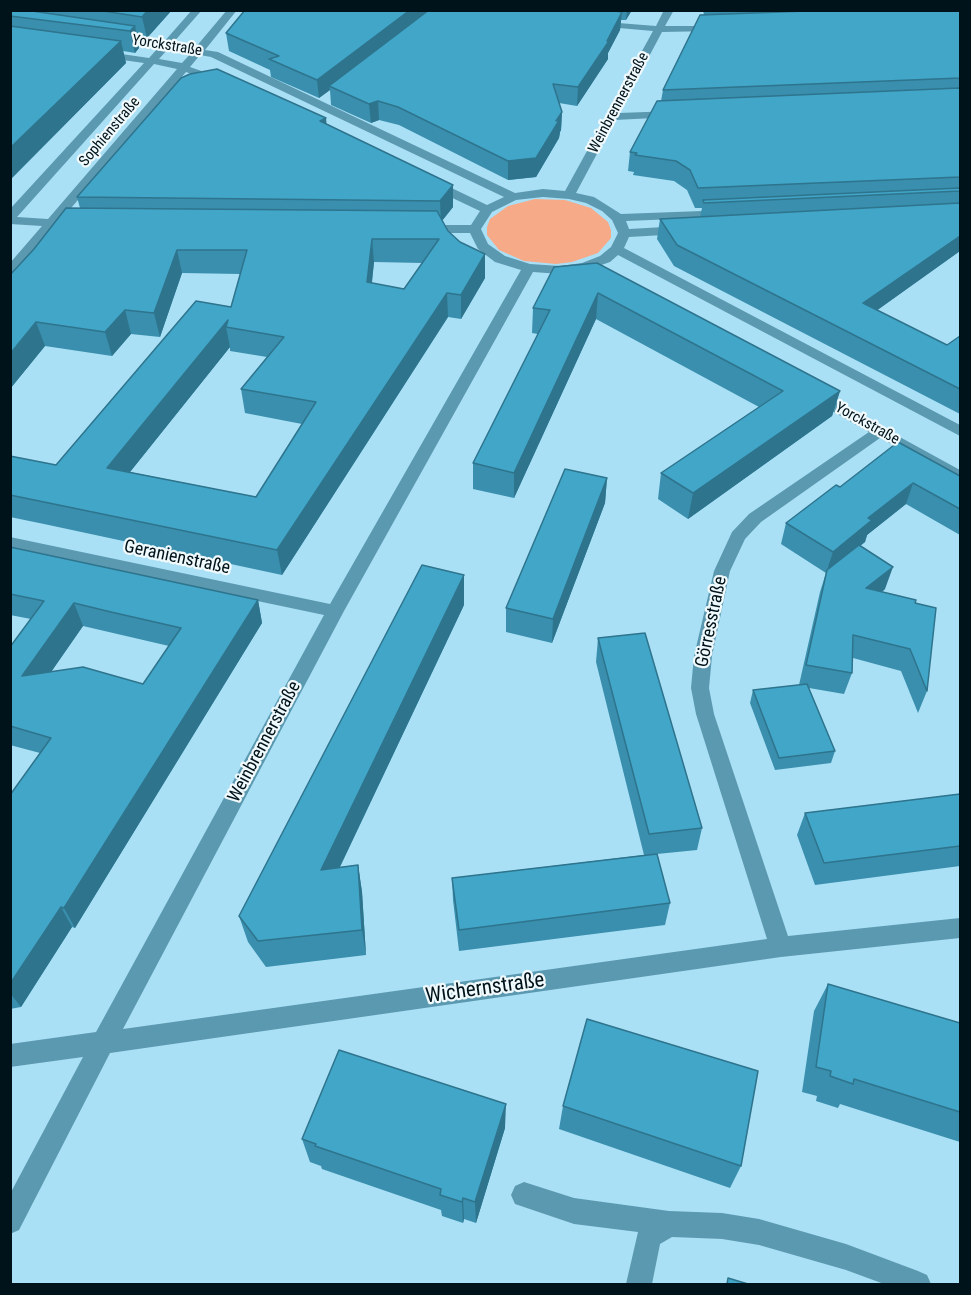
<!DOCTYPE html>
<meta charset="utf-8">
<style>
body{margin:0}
#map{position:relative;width:971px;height:1295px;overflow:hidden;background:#aae0f6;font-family:"Roboto Condensed",sans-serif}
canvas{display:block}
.frame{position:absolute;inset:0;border:12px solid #01131a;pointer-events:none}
</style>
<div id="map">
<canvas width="971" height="1295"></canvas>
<div class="frame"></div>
</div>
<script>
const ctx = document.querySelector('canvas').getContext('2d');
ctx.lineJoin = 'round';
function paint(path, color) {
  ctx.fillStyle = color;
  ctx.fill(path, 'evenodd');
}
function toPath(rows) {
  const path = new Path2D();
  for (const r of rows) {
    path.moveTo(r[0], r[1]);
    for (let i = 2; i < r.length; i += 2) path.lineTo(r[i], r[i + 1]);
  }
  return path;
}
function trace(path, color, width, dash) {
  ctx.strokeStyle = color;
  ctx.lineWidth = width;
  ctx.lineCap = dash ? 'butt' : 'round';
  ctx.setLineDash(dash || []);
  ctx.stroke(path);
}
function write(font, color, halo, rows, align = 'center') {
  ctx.font = font + ' "Roboto Condensed",sans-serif';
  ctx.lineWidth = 4.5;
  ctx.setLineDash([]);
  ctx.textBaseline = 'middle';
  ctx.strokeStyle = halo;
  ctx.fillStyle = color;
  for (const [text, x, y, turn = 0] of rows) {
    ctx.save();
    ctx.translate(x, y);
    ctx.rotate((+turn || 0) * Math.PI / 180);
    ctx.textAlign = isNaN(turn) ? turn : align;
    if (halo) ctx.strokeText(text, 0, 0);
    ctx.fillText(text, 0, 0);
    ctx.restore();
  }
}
const green = toPath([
 [535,199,565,200,591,208,608,222,611,230,611,238,598,253,572,262,556,264,524,261,499,250,487,235,487,227,490,219,508,206]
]);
const minor = toPath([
 [192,10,202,10,172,44,195,48,227,10,237,10,205,50,218,52,515,193,543,189,565,191,653,31,596,26,591,23,593,21,656,26,664,10,674,10,665,26,718,26,720,28,715,31,662,32,619,113,674,111,679,114,674,117,615,120,576,193,594,197,621,214,729,210,729,216,725,217,626,221,629,229,682,226,688,230,682,234,629,237,624,248,960,425,960,436,618,255,610,262,584,271,560,274,533,272,344,611,123,1029,767,939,696,714,691,688,694,656,714,571,732,532,749,514,869,432,809,398,807,395,809,392,814,390,960,470,960,481,880,438,761,522,745,539,730,571,712,656,709,688,714,714,788,936,960,918,960,938,781,957,110,1053,19,1230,10,1234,10,1194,83,1057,10,1067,10,1044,96,1032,324,615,10,549,10,537,330,604,521,270,495,262,478,249,470,233,423,233,417,229,423,225,471,225,480,211,427,186,427,180,435,180,487,205,504,197,211,57,200,55,190,67,224,79,224,83,216,83,186,72,61,220,81,222,83,225,81,228,55,227,15,275,10,276,10,263,42,226,10,224,10,209,144,63,101,57,96,54,101,51,149,58,158,48,113,41,108,38,113,35,163,43,192,10],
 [167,50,191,53,182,63,159,59,167,50],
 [154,64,177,69,48,219,17,217,154,64],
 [543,197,569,199,586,203,602,211,612,220,618,233,611,247,600,256,582,263,560,266,530,264,505,256,488,244,481,229,492,212,516,200,543,197],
 [524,1182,574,1198,669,1211,722,1213,759,1219,846,1244,918,1271,927,1275,931,1284,884,1284,846,1270,759,1245,722,1239,672,1237,660,1244,652,1284,626,1284,638,1232,574,1224,515,1204,511,1195,515,1186,524,1182]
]);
const wall = toPath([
 [10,10,172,10,147,38,137,37,139,48,135,53,123,51,126,63,10,180],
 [245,10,632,10,626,20,621,20,620,30,608,53,608,59,577,106,559,103,562,112,561,130,560,132,559,138,536,177,508,180,399,125,379,120,371,123,331,105,330,90,319,98,271,77,270,70,229,51,226,33],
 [703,10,960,10,960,251,877,310,947,345,960,336,960,414,674,266,657,239,660,219,700,217,702,208,695,208,687,190,674,181,633,175,634,172,628,171,630,152,661,101,663,90,704,15],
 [327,124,453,185,453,207,442,221,448,231,485,278,461,319,448,317,282,575,44,524,10,517,10,456,56,465,231,307,240,274,182,273,160,337,131,334,112,356,45,346,10,389,80,208,77,197],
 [374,262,423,263,404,289,372,283],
 [230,347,230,351,267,357,241,389,245,413,302,424,256,497,130,472],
 [554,267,840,391,832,416,688,519,658,499,661,473,759,407,596,319,514,498,473,489,473,463,538,334,532,333,533,308],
 [960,476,960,535,906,504,867,535,865,542,860,546,885,589,882,592,915,603,927,691,918,713,901,671,853,658,852,673,844,694,809,688,835,751,831,763,775,770,750,703,753,690,799,685,820,592,826,573,781,544,786,523,840,487],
 [607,478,605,503,552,643,506,632,506,608],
 [10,547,258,600,262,623,75,928,72,927,21,1007,10,1009,10,795,40,753,10,745,10,647,31,619,10,615],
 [83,626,169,646,143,684,51,672],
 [464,605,340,867,358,865,362,892,366,955,266,967,248,942,239,916],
 [598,638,702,828,697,850,657,854,670,903,665,925,459,951,453,900,452,878,644,855,596,662],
 [960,794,960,866,815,885,797,835,805,813],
 [828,984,960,1023,960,1142,840,1104,838,1108,816,1101,817,1096,802,1092,814,1011],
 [563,1106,741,1166,730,1188,559,1129],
 [505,1128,476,1223,464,1219,463,1223,442,1216,441,1210,322,1169,321,1166,310,1162,302,1139]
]);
const shadedWall = toPath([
 [148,10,172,10,147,38,142,17],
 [410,10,434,10,329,86,330,90,319,98,317,80],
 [627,10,632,10,626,20],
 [622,12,620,30,608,53,608,59,577,106,578,87,607,41],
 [135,26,139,48,135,53,130,31],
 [121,41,126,63,10,180,10,148],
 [378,101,379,120,371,123,369,104],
 [562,112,561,130,560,132,559,138,536,177,508,180,508,161,556,121],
 [326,118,328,139,320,121],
 [453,185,453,207,441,222,440,201],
 [960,236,960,251,858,324,863,303],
 [372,239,374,262,369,306,367,282],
 [177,250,182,273,160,337,154,313],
 [485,254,485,278,461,319,461,295],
 [447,293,448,317,282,575,277,550],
 [598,293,596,319,514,498,514,473],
 [125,310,131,334,112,356,105,332],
 [228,320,226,327,230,347,114,492,107,468],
 [36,322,45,346,10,389,10,354],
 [840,391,832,416,688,519,693,493],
 [607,478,605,503,552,643,553,619],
 [913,483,906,504,867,535,865,542,826,573,833,552,868,518],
 [893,567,885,589,858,610,866,588],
 [464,575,464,605,326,896,321,870],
 [258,600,262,623,75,928,64,908],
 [74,603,83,626,33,698,22,676],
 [358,865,362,892,366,955,362,930],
 [61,907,72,927,21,1007,10,993,10,984],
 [506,1104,505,1128,476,1223,475,1202],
 [463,1198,464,1219,463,1223,462,1202]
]);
const building = toPath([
 [10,10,25,10,135,26,130,31,10,16,10,10],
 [97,10,148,10,142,17,97,10],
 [245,10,410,10,317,80,269,59,279,56,226,33,245,10],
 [429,10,607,10,622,12,607,41,609,41,578,87,553,84,562,112,556,121,560,119,536,158,508,161,398,107,378,101,369,104,329,86,429,10],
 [835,10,960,10,960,78,663,90,700,15,835,10],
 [10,26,121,41,10,148,10,26],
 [217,69,326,118,320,121,453,185,440,201,77,197,181,78,190,74,217,69],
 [960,88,960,177,698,188,690,170,676,161,635,155,637,153,630,152,657,101,960,88],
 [960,188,960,191,704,203,703,200,960,188],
 [960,203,960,236,863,303,947,345,960,336,960,389,677,245,660,219,960,203],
 [66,208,437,211,448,231,460,242,485,254,461,295,447,293,277,550,10,495,10,456,56,465,196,301,231,307,247,250,177,250,154,313,125,310,105,332,36,322,10,354,10,275,34,249,66,208],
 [372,239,439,239,404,289,367,282,372,239],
 [228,320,226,327,284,337,241,389,316,402,256,497,107,468,228,320],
 [597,263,840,391,693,493,661,473,783,391,598,293,514,473,473,463,550,310,533,308,554,267,597,263],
 [898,442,960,476,960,509,913,483,868,518,872,520,833,552,786,523,836,485,840,487,898,442],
 [565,469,607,478,553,619,506,608,565,469],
 [859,545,893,567,866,588,916,600,915,603,936,608,927,691,910,649,853,635,852,673,806,665,827,570,859,545],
 [10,547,258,600,64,908,61,907,10,984,10,795,51,738,10,726,10,647,44,601,10,594,10,547],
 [74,603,111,612,181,628,143,684,83,667,22,676,74,603],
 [422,565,464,575,321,870,358,865,362,930,258,941,239,916,422,565],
 [645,633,702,828,649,834,598,638,645,633],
 [807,684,835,751,779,758,753,690,807,684],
 [960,794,960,846,824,863,805,813,960,794],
 [657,854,670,903,459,930,452,878,657,854],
 [828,984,960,1023,960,1112,854,1079,853,1084,830,1076,831,1071,816,1067,828,984],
 [587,1019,758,1071,741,1166,563,1106,587,1019],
 [339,1050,506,1104,475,1202,463,1198,462,1202,440,1195,441,1189,315,1146,316,1144,302,1139,339,1050],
 [728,1278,748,1284,727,1284,728,1278]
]);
const farStreetnames = [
 ["Yorckstraße",167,46,9],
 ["Weinbrennerstraße",619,103,-62],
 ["Sophienstraße",110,132,-50],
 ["Yorckstraße",867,424,29]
];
const streetNames = [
 ["Geranienstraße",177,558,12],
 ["Görresstraße",712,622,-78],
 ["Weinbrennerstraße",265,742,-62]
];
const nearStreetnames = [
 ["Wichernstraße",485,989,-8]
];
paint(green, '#f7aa88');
paint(minor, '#5b99b0');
paint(wall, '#398fad');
paint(shadedWall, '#2e748d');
paint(building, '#42a6c9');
trace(building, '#2e748d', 1.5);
write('15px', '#01131a', '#f0f9fc', farStreetnames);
write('18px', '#01131a', '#f0f9fc', streetNames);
write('21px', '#01131a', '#f0f9fc', nearStreetnames);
</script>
